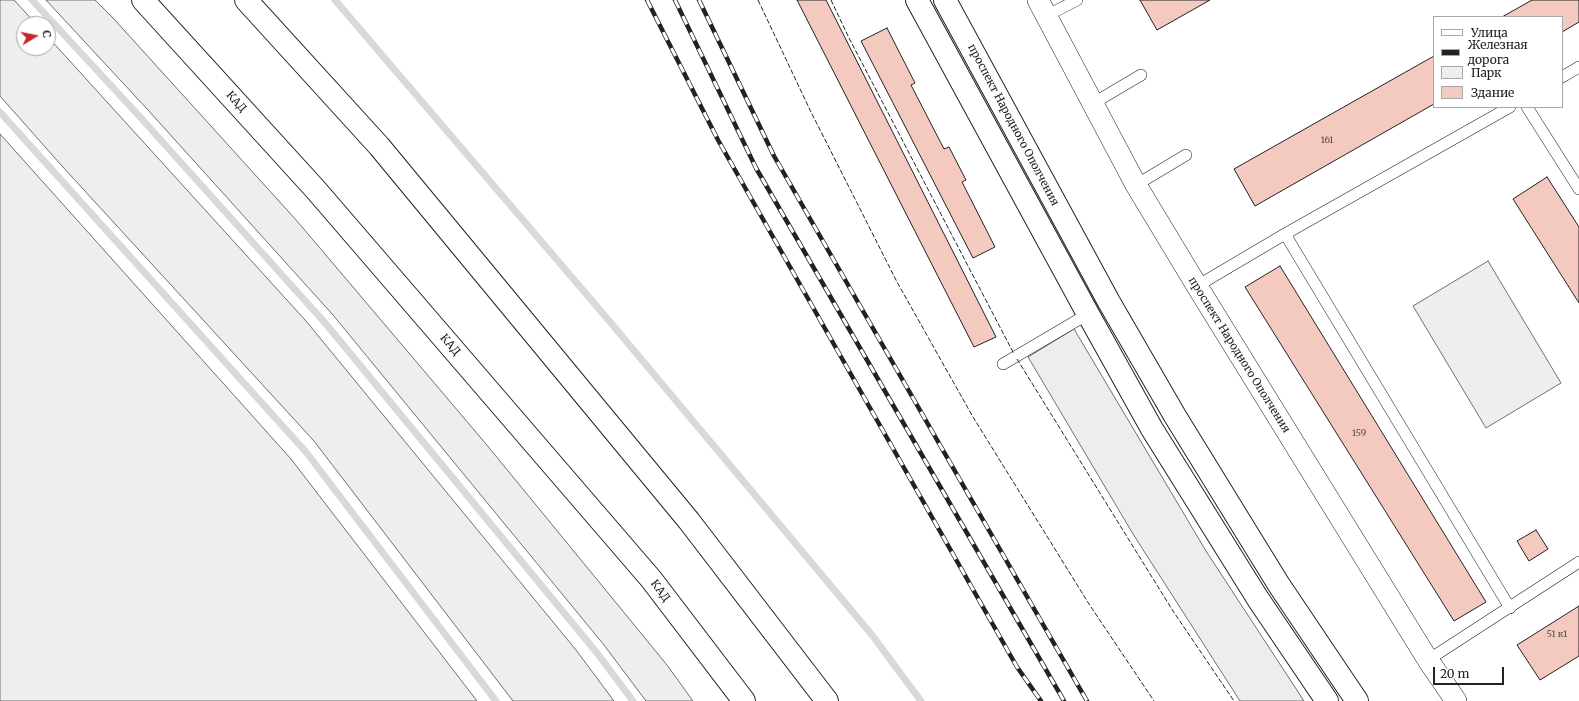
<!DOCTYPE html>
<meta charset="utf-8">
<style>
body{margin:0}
#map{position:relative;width:1579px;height:701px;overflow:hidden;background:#fff;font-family:Merriweather,serif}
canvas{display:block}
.legend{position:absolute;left:1433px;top:16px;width:130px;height:92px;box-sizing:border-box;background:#fff;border:1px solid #a7a7a7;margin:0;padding:5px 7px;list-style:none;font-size:12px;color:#222}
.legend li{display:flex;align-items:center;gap:8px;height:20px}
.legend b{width:20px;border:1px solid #a7a7a7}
.north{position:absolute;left:16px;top:16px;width:40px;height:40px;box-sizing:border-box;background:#fff;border:1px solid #a7a7a7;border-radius:50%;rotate:80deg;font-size:11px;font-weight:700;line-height:16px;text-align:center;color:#222}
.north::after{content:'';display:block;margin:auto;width:14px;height:18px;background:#c62828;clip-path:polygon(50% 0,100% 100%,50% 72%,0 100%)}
.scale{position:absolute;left:1433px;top:667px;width:71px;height:18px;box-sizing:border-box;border:2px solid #222;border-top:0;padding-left:5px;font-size:12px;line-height:14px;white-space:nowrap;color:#222;-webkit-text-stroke:3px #fff;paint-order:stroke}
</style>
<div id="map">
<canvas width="1579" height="701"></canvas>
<ul class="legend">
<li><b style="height:5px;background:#fff"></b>Улица</li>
<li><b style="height:5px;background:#222"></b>Железная дорога</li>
<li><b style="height:11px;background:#eee"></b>Парк</li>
<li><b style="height:11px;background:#f3c9c0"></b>Здание</li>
</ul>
<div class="north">С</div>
<div class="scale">20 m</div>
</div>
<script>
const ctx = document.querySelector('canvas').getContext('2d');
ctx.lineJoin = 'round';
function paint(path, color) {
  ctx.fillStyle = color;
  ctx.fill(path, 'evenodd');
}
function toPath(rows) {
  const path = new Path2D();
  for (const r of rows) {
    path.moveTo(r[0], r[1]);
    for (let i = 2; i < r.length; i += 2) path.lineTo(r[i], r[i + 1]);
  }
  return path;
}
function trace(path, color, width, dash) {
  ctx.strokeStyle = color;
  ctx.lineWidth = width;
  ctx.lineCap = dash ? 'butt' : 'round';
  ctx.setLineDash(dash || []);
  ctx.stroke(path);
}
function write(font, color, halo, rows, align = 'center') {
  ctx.font = font + ' Merriweather,serif';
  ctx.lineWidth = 3;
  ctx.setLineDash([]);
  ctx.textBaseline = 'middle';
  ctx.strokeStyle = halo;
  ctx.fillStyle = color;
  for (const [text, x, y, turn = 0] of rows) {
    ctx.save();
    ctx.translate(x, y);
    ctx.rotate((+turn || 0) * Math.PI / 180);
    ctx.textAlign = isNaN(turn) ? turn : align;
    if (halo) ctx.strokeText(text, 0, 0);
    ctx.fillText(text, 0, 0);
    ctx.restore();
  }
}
const green = toPath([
 [0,0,14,0,36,24,24,24,24,48,48,48,48,37,306,321,576,650,614,701,513,701,314,441,62,166,0,96,0,0],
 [46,0,95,0,114,19,297,221,486,444,667,665,693,701,646,701,604,645,333,315,148,110,46,0],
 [0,134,291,459,477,701,0,701,0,134],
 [1488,261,1561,383,1486,428,1413,306,1488,261]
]);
const parking = toPath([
 [1074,329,1206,551,1304,701,1240,701,1133,534,1028,357,1074,329]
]);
const stream = toPath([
 [32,0,141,118,326,324,597,653,633,701],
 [335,0,611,323,872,635,921,701],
 [0,112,306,452,496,701]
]);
const building = toPath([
 [797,0,826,0,996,337,974,347,797,0],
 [1140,0,1210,0,1157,30,1140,0],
 [1532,0,1579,0,1579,22,1562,32,1562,17,1502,17,1532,0],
 [887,28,915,83,911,85,944,149,949,147,966,180,962,182,995,247,973,258,861,41,887,28],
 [1434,56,1434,104,1255,206,1234,169,1434,56],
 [1547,177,1579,227,1579,303,1513,199,1547,177],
 [1280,266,1486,602,1454,621,1245,287,1280,266],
 [1536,530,1548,549,1529,561,1517,541,1536,530],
 [1579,606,1579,656,1540,680,1517,645,1579,606]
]);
const lane = toPath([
 [1046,16,1077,0],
 [1562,77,1579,67],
 [1092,104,1141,75],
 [1527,107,1579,189],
 [1136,185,1186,155],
 [1285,234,1510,608],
 [1197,286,1285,234,1510,107],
 [1003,364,1088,314],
 [1428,660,1579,562]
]);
const street = toPath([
 [1038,0,1136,185,1197,286,1428,660,1456,701]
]);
const secondary = toPath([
 [917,0,1088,314,1152,429,1258,599,1327,701],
 [945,0,1109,302,1175,416,1279,585,1357,701]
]);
const highway = toPath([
 [143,0,316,190,651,579,744,701],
 [246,0,379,146,689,521,827,701]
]);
const rail = toPath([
 [647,0,718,140,1017,667,1041,701],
 [675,0,756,168,1064,701],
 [699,0,774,156,1087,701]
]);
const fence = toPath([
 [758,0,810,110,897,282,973,417,1089,604,1154,701],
 [831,0,849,38,1014,354],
 [1017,359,1173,611,1234,701]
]);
const numberNames = [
 ["161",1327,140],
 ["159",1359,433],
 ["51 к1",1557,634]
];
const streetNames = [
 ["КАД",236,102,48],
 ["проспект Народного Ополчения",1013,125,62],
 ["КАД",450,345,49],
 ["проспект Народного Ополчения",1239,355,58],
 ["КАД",660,591,53]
];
paint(green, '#eee');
trace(green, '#6f6f6f', 1);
paint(parking, '#ededed');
trace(parking, '#6f6f6f', 1);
trace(stream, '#d9d9d9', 7);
paint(building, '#f3c9c0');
trace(building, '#222', 1);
trace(lane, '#222', 12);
trace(street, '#222', 22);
trace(secondary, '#222', 24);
trace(highway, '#222', 24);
trace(lane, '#fff', 11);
trace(street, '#fff', 21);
trace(secondary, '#fff', 22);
trace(highway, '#fff', 22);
trace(rail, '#222', 4.5);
trace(rail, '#fff', 3, [9]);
trace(fence, '#222', 1, [5, 2]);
write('9px', '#564c4a', null, numberNames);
write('11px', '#222', '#fff', streetNames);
</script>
